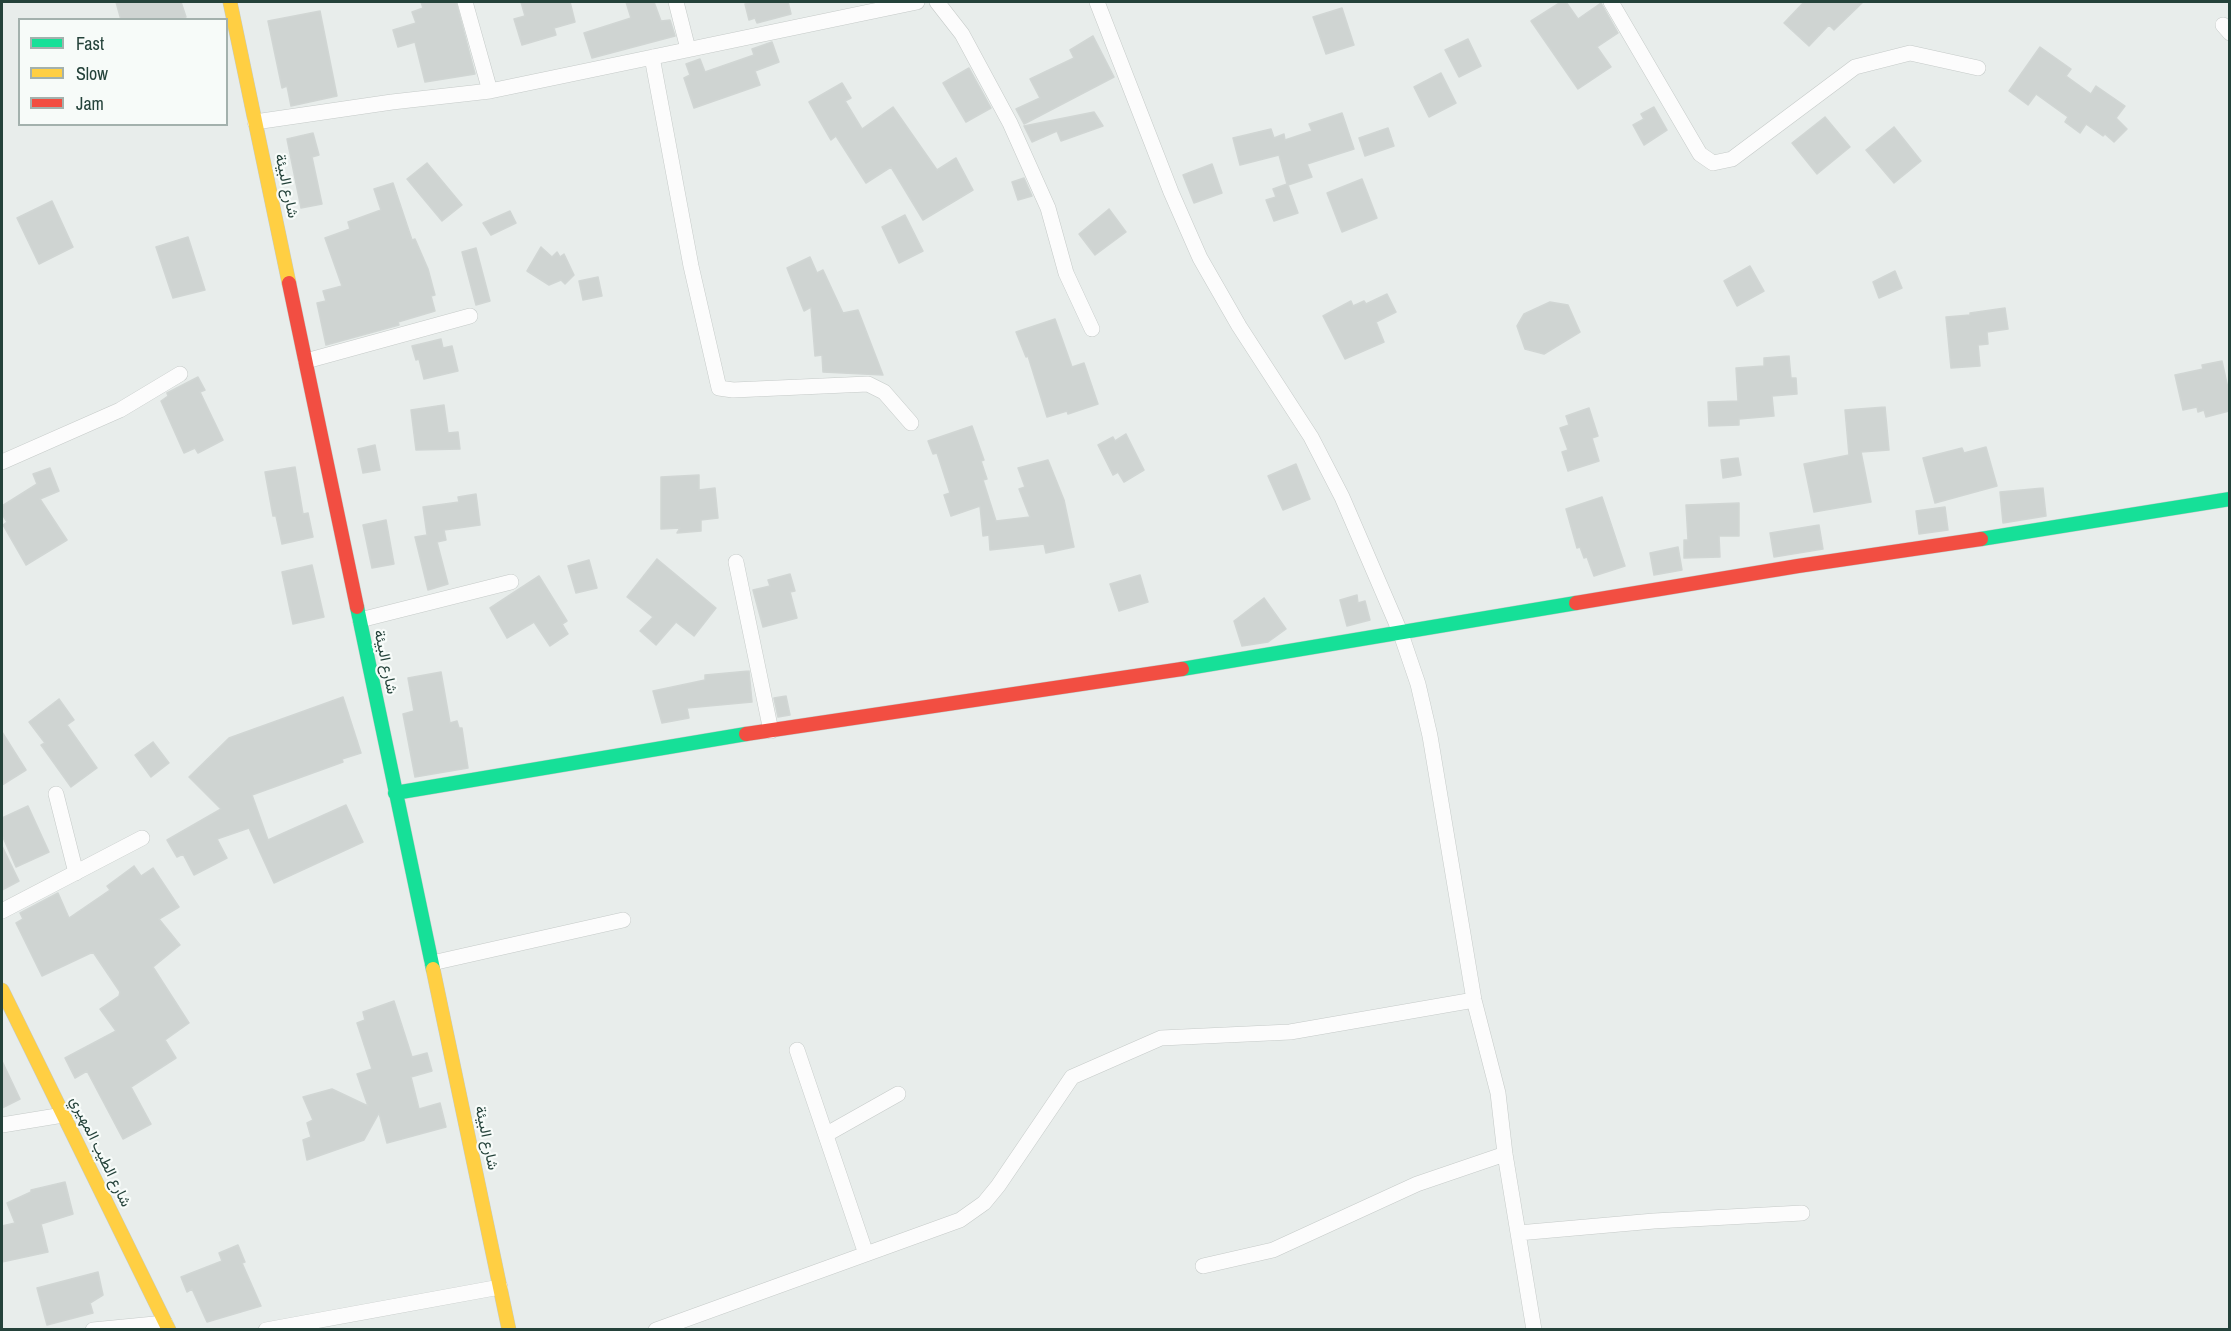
<!DOCTYPE html>
<meta charset="utf-8">
<style>
body{margin:0}
#map{position:relative;width:2231px;height:1331px;overflow:hidden;background:#e8edeb;font-family:"Archivo Narrow",sans-serif}
canvas{display:block}
.frame{position:absolute;inset:0;border:3px solid #24423a;pointer-events:none}
.legend{position:absolute;left:18px;top:18px;width:210px;height:108px;box-sizing:border-box;background:#f7fbf9;border:2px solid #a3b1ad;margin:0;padding:8px 10px;list-style:none;font-size:18px;color:#24423a}
.legend li{display:flex;align-items:center;gap:12px;height:30px}
.legend b{width:30px;border:2px solid #a3b1ad}
</style>
<div id="map">
<canvas width="2231" height="1331"></canvas>
<div class="frame"></div>
<ul class="legend">
<li><b style="height:8px;background:#16e098"></b>Fast</li>
<li><b style="height:8px;background:#ffcf43"></b>Slow</li>
<li><b style="height:8px;background:#f24e42"></b>Jam</li>
</ul>
</div>
<script>
const ctx = document.querySelector('canvas').getContext('2d');
ctx.lineJoin = 'round';
function paint(path, color) {
  ctx.fillStyle = color;
  ctx.fill(path, 'evenodd');
}
function toPath(rows) {
  const path = new Path2D();
  for (const r of rows) {
    path.moveTo(r[0], r[1]);
    for (let i = 2; i < r.length; i += 2) path.lineTo(r[i], r[i + 1]);
  }
  return path;
}
function trace(path, color, width, dash) {
  ctx.strokeStyle = color;
  ctx.lineWidth = width;
  ctx.lineCap = dash ? 'butt' : 'round';
  ctx.setLineDash(dash || []);
  ctx.stroke(path);
}
function write(font, color, halo, rows, align = 'center') {
  ctx.font = font + ' "Archivo Narrow",Vazirmatn,sans-serif';
  ctx.lineWidth = 4.5;
  ctx.setLineDash([]);
  ctx.textBaseline = 'middle';
  ctx.strokeStyle = halo;
  ctx.fillStyle = color;
  for (const [text, x, y, turn = 0] of rows) {
    ctx.save();
    ctx.translate(x, y);
    ctx.rotate((+turn || 0) * Math.PI / 180);
    ctx.textAlign = isNaN(turn) ? turn : align;
    if (halo) ctx.strokeText(text, 0, 0);
    ctx.fillText(text, 0, 0);
    ctx.restore();
  }
}
const building = toPath([
 [116,2,181,2,186,17,177,20,121,20,116,2],
 [421,2,456,2,475,74,425,82,415,42,398,47,393,30,416,23,412,12,423,8,421,2],
 [521,2,570,2,575,22,554,28,556,35,522,45,514,19,525,16,521,2],
 [626,2,654,2,661,21,670,20,675,36,592,58,584,33,631,18,626,2],
 [756,2,788,2,791,14,757,23,755,18,749,20,745,4,756,2],
 [1561,2,1566,2,1578,19,1601,3,1618,33,1597,47,1611,67,1578,89,1531,21,1561,2],
 [1804,2,1863,2,1834,30,1829,25,1809,46,1784,23,1804,2],
 [1342,8,1354,45,1326,54,1313,17,1342,8],
 [320,11,337,96,291,106,287,86,282,88,268,21,320,11],
 [1093,36,1114,77,1024,124,1016,109,1040,98,1030,79,1074,58,1070,50,1093,36],
 [1468,39,1481,66,1459,77,1445,50,1468,39],
 [772,42,779,62,755,71,760,85,694,108,684,78,690,75,686,64,700,59,705,72,754,55,752,49,772,42],
 [2040,47,2071,69,2066,76,2091,94,2096,86,2125,106,2116,118,2127,129,2114,142,2105,134,2103,136,2086,124,2080,133,2065,122,2068,117,2036,94,2028,105,2009,91,2040,47],
 [969,68,991,108,966,122,943,83,969,68],
 [1441,73,1456,103,1429,117,1414,87,1441,73],
 [842,83,851,98,845,101,862,129,893,107,937,170,956,158,973,190,923,220,891,167,866,183,836,136,831,140,809,102,842,83],
 [1654,107,1667,130,1644,145,1633,125,1644,119,1641,114,1654,107],
 [1094,112,1103,126,1061,141,1057,131,1032,142,1024,126,1094,112],
 [1342,113,1354,149,1307,164,1312,177,1288,185,1298,213,1274,221,1266,200,1276,197,1273,189,1287,184,1279,155,1240,165,1233,138,1271,129,1274,138,1284,134,1285,140,1312,131,1309,124,1342,113],
 [1825,117,1850,147,1817,174,1792,143,1825,117],
 [1894,127,1921,161,1894,183,1866,150,1894,127],
 [1388,128,1394,146,1365,156,1359,138,1388,128],
 [313,133,319,155,312,157,322,204,301,208,287,139,313,133],
 [427,163,462,205,442,221,407,179,427,163],
 [1212,164,1222,193,1194,203,1183,175,1212,164],
 [1024,178,1032,196,1018,200,1012,182,1024,178],
 [1362,179,1377,218,1342,232,1327,193,1362,179],
 [393,183,412,240,415,239,428,269,435,295,431,296,435,311,398,322,399,325,326,345,317,303,326,301,323,291,342,286,325,238,350,229,348,222,381,210,374,189,393,183],
 [52,201,73,247,39,264,17,218,52,201],
 [1109,209,1126,232,1095,255,1079,234,1109,209],
 [510,211,516,223,491,235,483,223,510,211],
 [905,215,923,251,899,263,882,227,905,215],
 [188,237,205,290,173,298,156,247,188,237],
 [541,247,552,257,557,252,560,257,564,254,574,275,565,284,561,280,549,285,527,271,541,247],
 [476,248,490,301,476,305,462,252,476,248],
 [810,257,817,273,823,270,843,313,858,310,883,375,823,372,822,355,815,356,811,307,804,311,787,268,810,257],
 [1750,266,1764,291,1737,306,1724,281,1750,266],
 [1895,271,1902,288,1879,298,1873,282,1895,271],
 [598,277,602,296,583,300,579,281,598,277],
 [1387,294,1396,312,1376,322,1384,342,1345,359,1323,316,1351,301,1353,306,1364,301,1366,304,1387,294],
 [1550,302,1568,305,1580,332,1544,354,1525,349,1517,326,1524,314,1550,302],
 [2005,308,2008,329,1987,332,1988,344,1978,345,1980,366,1951,368,1946,317,1970,315,1970,313,2005,308],
 [1055,319,1072,367,1084,363,1098,404,1068,414,1067,411,1047,417,1028,356,1026,357,1016,332,1055,319],
 [441,339,443,348,452,346,458,371,424,379,419,359,416,360,412,346,441,339],
 [1789,356,1791,378,1796,378,1797,394,1772,396,1774,416,1739,419,1739,425,1709,426,1708,402,1738,401,1736,368,1764,366,1764,358,1789,356],
 [2222,361,2229,393,2229,411,2206,417,2204,410,2198,412,2197,407,2183,410,2175,375,2203,369,2202,365,2222,361],
 [198,377,205,390,200,392,223,440,198,453,195,448,184,453,161,401,168,396,167,393,198,377],
 [444,405,448,433,458,432,460,449,416,450,411,410,444,405],
 [1885,407,1889,450,1861,452,1871,502,1814,512,1804,464,1849,455,1845,410,1885,407],
 [1589,408,1598,436,1592,438,1599,461,1568,471,1562,452,1568,450,1560,428,1569,425,1566,416,1589,408],
 [972,426,984,460,981,461,987,479,983,480,996,521,1030,517,1019,489,1025,487,1018,468,1048,460,1064,500,1074,547,1046,553,1044,544,990,550,989,535,983,536,980,506,951,516,944,495,950,493,937,453,933,454,928,441,972,426],
 [1126,434,1144,470,1124,482,1118,472,1113,475,1098,445,1113,437,1115,441,1126,434],
 [375,445,380,470,363,473,358,449,375,445],
 [1986,447,1997,486,1935,503,1923,458,1962,448,1964,453,1986,447],
 [1738,458,1741,475,1723,478,1721,460,1738,458],
 [1296,464,1310,499,1283,510,1268,476,1296,464],
 [295,467,303,514,308,513,313,537,282,544,276,516,273,516,265,472,295,467],
 [50,468,59,491,40,499,67,540,26,565,3,525,7,522,2,514,2,506,37,484,33,474,50,468],
 [699,475,699,490,715,488,718,518,701,520,701,531,677,533,680,528,661,529,661,477,699,475],
 [2043,488,2046,516,2003,523,2000,492,2043,488],
 [476,494,480,525,444,530,446,540,437,542,448,584,428,590,415,537,427,535,423,507,459,502,458,497,476,494],
 [1602,497,1625,566,1594,576,1587,557,1584,558,1580,547,1577,548,1566,509,1602,497],
 [1739,503,1739,536,1719,536,1720,557,1684,558,1684,540,1688,540,1686,505,1739,503],
 [1945,507,1948,530,1919,534,1916,511,1945,507],
 [386,520,394,564,372,568,363,525,386,520],
 [1819,525,1823,549,1774,557,1770,533,1819,525],
 [1678,547,1682,570,1654,575,1650,553,1678,547],
 [657,559,716,608,694,636,676,622,656,645,640,631,653,617,627,597,657,559],
 [589,560,597,588,576,593,568,566,589,560],
 [312,565,324,617,293,624,282,572,312,565],
 [790,574,795,591,790,592,797,618,763,627,753,590,770,586,768,580,790,574],
 [1140,575,1148,602,1119,611,1110,584,1140,575],
 [539,576,567,621,562,624,568,634,550,646,534,622,507,638,490,608,539,576],
 [1357,595,1358,603,1365,601,1370,620,1347,626,1340,600,1357,595],
 [1264,598,1286,629,1268,642,1242,646,1234,621,1264,598],
 [749,671,752,702,687,708,689,718,662,723,653,691,705,680,705,675,749,671],
 [441,672,450,723,457,721,459,728,462,728,468,768,415,777,403,714,414,711,408,678,441,672],
 [786,696,790,715,778,717,774,698,786,696],
 [343,697,361,753,342,759,343,762,252,795,268,840,346,805,363,842,274,883,249,828,217,839,227,858,194,875,183,854,177,857,167,840,221,809,189,777,229,738,343,697],
 [59,699,74,720,67,725,97,768,71,787,41,745,45,743,29,722,59,699],
 [2,732,26,770,2,785,2,732],
 [153,742,169,763,151,777,135,755,153,742],
 [28,806,49,852,16,867,2,835,2,818,28,806],
 [2,846,19,881,2,890,2,846],
 [134,866,141,876,153,868,179,907,159,919,180,945,153,967,189,1023,165,1040,176,1058,131,1087,151,1124,123,1139,87,1071,75,1078,65,1058,116,1031,100,1009,119,996,120,992,93,952,42,976,16,923,23,919,20,913,58,893,69,918,110,890,107,886,134,866],
 [394,1001,412,1057,427,1053,432,1071,411,1077,419,1109,440,1103,446,1127,387,1143,379,1113,364,1140,307,1160,303,1140,311,1137,307,1123,313,1120,303,1097,332,1089,368,1106,357,1074,372,1069,357,1023,365,1020,363,1012,394,1001],
 [2,1061,20,1099,2,1108,2,1061],
 [65,1182,73,1214,41,1224,48,1252,2,1262,2,1226,15,1223,7,1203,31,1192,31,1190,65,1182],
 [238,1245,245,1262,242,1263,261,1306,207,1322,192,1289,187,1292,181,1277,222,1261,219,1253,238,1245],
 [98,1272,103,1295,90,1303,93,1313,47,1325,37,1288,98,1272]
]);
const street = toPath([
 [465,2,490,91],
 [676,2,688,49],
 [937,2,962,34,1010,123,1048,208,1066,273,1092,329],
 [1097,2,1171,192,1200,258,1239,326,1311,437,1342,497,1401,634,1418,684,1430,736,1474,1000,1498,1093,1505,1154,1534,1330],
 [1611,2,1700,154,1713,163,1732,159,1855,67,1910,53,1978,68],
 [2223,25,2230,33],
 [652,57,691,266,719,388,733,390,868,384,884,392,911,423],
 [255,122,392,102,490,91,917,2],
 [306,361,470,316],
 [2,462,120,410,180,374],
 [736,562,771,731],
 [360,620,511,582],
 [56,794,76,873],
 [2,911,142,838],
 [432,963,623,920],
 [797,1050,866,1254],
 [2,1125,63,1115],
 [827,1134,898,1094],
 [1518,1233,1654,1221,1802,1213],
 [1203,1266,1273,1250,1417,1184,1505,1154],
 [93,1330,165,1323],
 [266,1330,500,1287],
 [656,1330,960,1220,984,1203,998,1186,1072,1077,1161,1038,1290,1032,1474,1000]
]);
const fast = toPath([
 [1981,539,2230,499],
 [357,607,433,969],
 [1182,669,1576,603],
 [395,793,746,734]
]);
const slow = toPath([
 [230,2,289,283],
 [433,969,509,1330],
 [2,990,169,1330]
]);
const jam = toPath([
 [289,283,357,607],
 [1576,603,1798,566,1981,539],
 [746,734,1182,669]
]);
const streetNames = [
 ["شارع البيئة",286,186,78],
 ["شارع البيئة",385,662,78],
 ["شارع البيئة",486,1138,78],
 ["شارع الطيب المهيري",100,1152,64]
];
paint(building, '#cfd4d2');
trace(building, '#d1d6d4', 1.5);
trace(street, '#c5cac8', 16);
trace(fast, '#c3cbc8', 15);
trace(slow, '#c3cbc8', 15);
trace(jam, '#c3cbc8', 15);
trace(street, '#fcfcfc', 15);
trace(fast, '#16e098', 14);
trace(slow, '#ffcf43', 14);
trace(jam, '#f24e42', 14);
write('15px', '#24423a', '#f7fbf9', streetNames);
</script>
